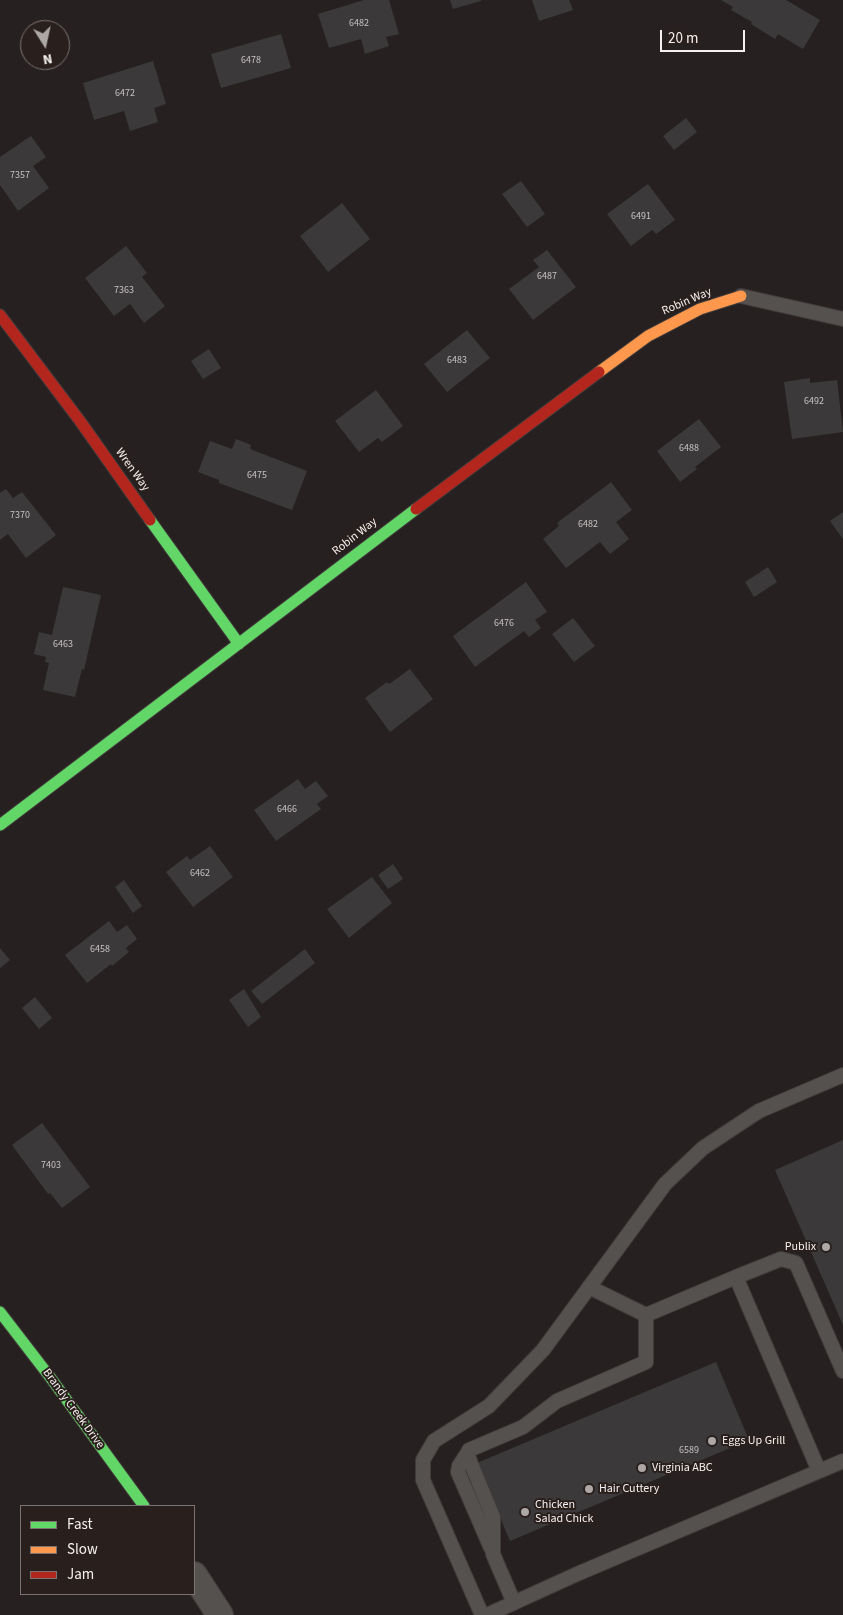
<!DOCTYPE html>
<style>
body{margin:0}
#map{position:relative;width:843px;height:1615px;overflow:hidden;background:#262120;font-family:"Source Sans 3",sans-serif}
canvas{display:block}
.legend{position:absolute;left:20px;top:1505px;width:175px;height:90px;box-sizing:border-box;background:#29201d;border:1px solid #7b7371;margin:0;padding:6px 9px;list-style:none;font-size:15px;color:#f6f0ee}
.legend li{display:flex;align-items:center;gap:10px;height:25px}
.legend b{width:25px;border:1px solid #7b7371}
.north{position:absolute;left:20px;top:20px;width:50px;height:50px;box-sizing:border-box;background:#29201d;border:1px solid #7b7371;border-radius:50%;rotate:170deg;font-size:14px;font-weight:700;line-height:20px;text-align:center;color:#f6f0ee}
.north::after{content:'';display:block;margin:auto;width:18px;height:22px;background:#ada8a6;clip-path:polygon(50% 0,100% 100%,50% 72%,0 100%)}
.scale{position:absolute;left:660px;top:30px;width:85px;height:22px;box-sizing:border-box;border:2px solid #f6f0ee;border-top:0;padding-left:6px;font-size:15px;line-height:18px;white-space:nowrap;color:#f6f0ee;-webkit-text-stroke:4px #29201d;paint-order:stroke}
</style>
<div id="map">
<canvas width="843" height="1615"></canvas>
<ul class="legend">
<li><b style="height:6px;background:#63d668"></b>Fast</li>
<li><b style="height:6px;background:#ff974d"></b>Slow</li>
<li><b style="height:6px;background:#b3261e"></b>Jam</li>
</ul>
<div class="north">N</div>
<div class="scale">20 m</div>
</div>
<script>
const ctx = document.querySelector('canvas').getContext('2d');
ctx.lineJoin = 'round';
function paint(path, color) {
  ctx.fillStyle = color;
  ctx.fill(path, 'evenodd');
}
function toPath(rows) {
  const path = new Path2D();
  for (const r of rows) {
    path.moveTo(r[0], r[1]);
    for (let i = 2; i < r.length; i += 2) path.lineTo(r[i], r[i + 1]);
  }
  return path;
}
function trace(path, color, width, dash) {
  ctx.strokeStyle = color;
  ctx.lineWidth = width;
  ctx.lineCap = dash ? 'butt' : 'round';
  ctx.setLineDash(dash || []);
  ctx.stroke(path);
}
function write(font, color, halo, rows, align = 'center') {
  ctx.font = font + ' "Source Sans 3",sans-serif';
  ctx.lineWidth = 4;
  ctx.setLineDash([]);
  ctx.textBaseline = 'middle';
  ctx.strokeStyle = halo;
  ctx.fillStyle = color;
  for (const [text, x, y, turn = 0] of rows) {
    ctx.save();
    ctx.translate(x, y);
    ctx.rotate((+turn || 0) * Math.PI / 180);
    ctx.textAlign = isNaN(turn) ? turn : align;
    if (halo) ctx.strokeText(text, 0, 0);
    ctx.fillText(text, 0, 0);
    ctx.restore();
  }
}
const building = toPath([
 [364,0,389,0,399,34,386,37,389,46,365,54,361,39,329,48,318,14],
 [450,0,481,0,481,1,453,9],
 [532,0,569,0,573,10,539,21],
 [721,0,786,0,820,20,803,49,778,34,775,39,751,24,752,22,731,10,733,7],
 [281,34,291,68,221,88,211,54],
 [153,61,166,104,154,108,158,122,130,131,124,111,94,120,83,83],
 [686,118,697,132,674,150,663,136],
 [31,136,46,157,33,166,49,188,18,211,0,185,0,157],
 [521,181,545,214,527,227,502,194],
 [648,184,675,220,656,234,652,230,631,246,607,214],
 [342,203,370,239,328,272,300,236],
 [126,246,147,273,142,277,165,306,144,323,130,304,114,316,85,278],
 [547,250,576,287,533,320,509,289,539,267,533,260],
 [467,330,490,358,447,392,424,364],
 [209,349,221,368,203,379,191,361],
 [810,378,810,383,837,380,843,432,792,439,784,382],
 [376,390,403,426,382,442,378,438,359,452,335,421],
 [699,419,721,447,695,467,697,469,680,482,657,451],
 [236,439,251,445,250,449,307,471,292,510,219,483,219,480,198,472,210,441,232,449],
 [611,482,632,510,616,522,629,539,610,554,600,542,566,568,543,539,559,526,557,523],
 [6,489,13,498,22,492,56,535,26,558,8,534,0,540,0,493],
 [843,512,843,539,830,521],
 [768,567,777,582,754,597,745,582],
 [526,582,547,612,535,620,541,628,529,637,524,631,475,667,453,636],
 [63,587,101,595,84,670,82,669,75,697,43,690,49,663,45,662,46,657,34,654,39,632,52,635],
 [573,618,595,646,574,662,552,634],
 [410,669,433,699,390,732,365,698,387,682,389,684],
 [298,779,305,789,316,781,328,796,317,804,321,809,276,841,254,810],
 [210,846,233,877,193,907,166,872,187,856,190,860],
 [393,864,403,879,388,889,378,875],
 [372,877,392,903,349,938,327,909],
 [124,880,142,906,133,913,115,887],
 [109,921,117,932,127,925,137,939,126,948,129,952,112,966,111,964,87,983,65,955],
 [0,948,10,960,0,968],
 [305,949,315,963,262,1004,251,991],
 [244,989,261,1017,248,1027,229,1000],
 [35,997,52,1018,39,1029,22,1008],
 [42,1123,90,1187,62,1208,50,1193,48,1194,12,1145],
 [843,1140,843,1325,775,1170],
 [716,1362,749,1440,510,1541,477,1463]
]);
const lane = toPath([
 [741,296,843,319],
 [736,1277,781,1259,796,1263,843,1371],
 [589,1287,646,1315,736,1277,819,1471],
 [467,1454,459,1466,458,1472,491,1548],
 [514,1603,493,1554,493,1517,467,1454,469,1450,523,1427,557,1401,646,1362,646,1315],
 [482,1615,423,1480,423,1460,434,1441,489,1406,543,1350,665,1184,703,1148,759,1111,843,1075],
 [487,1615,577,1574,843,1461]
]);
const street = toPath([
 [194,1575,220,1615]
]);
const fast = toPath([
 [150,520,239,644],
 [0,825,416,509],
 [0,1312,50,1377,144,1506]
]);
const slow = toPath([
 [599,372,648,336,700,309,741,296]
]);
const jam = toPath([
 [0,315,80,421,150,520],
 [416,509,599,372]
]);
const markers = [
 [826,1247,5,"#ada8a6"],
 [712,1441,5,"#ada8a6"],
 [642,1468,5,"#ada8a6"],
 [589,1489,5,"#ada8a6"],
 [525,1512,5,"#ada8a6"]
];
const numberNames = [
 ["6482",359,24],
 ["6478",251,61],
 ["6472",125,94],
 ["7357",20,176],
 ["6491",641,217],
 ["6487",547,277],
 ["7363",124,291],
 ["6483",457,361],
 ["6492",814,402],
 ["6488",689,449],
 ["6475",257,476],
 ["7370",20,516],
 ["6482",588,525],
 ["6476",504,624],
 ["6463",63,645],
 ["6466",287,810],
 ["6462",200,874],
 ["6458",100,950],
 ["7403",51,1166],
 ["6589",689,1451]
];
const streetNames = [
 ["Robin Way",687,302,-23],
 ["Wren Way",132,470,54],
 ["Robin Way",355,537,-38],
 ["Brandy Creek Drive",73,1409,54]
];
const poiNames = [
 ["Publix",816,1247,"right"],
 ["Eggs Up Grill",722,1441],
 ["Virginia ABC",652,1468],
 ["Hair Cuttery",599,1489],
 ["Chicken",535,1505],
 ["Salad Chick",535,1519]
];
paint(building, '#3b393a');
trace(lane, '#413c3b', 16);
trace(street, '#413c3b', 28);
trace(fast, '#413c3b', 13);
trace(slow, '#413c3b', 13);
trace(jam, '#413c3b', 13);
trace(lane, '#54514f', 14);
trace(street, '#54514f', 26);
trace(fast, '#63d668', 11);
trace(slow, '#ff974d', 11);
trace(jam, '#b3261e', 11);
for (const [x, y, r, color] of markers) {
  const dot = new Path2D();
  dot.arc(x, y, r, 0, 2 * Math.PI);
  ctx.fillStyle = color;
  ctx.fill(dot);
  trace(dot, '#29201d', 2);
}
write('10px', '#c7c2c1', null, numberNames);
write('12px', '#f6f0ee', '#29201d', streetNames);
write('12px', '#f6f0ee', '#29201d', poiNames, 'left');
</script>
